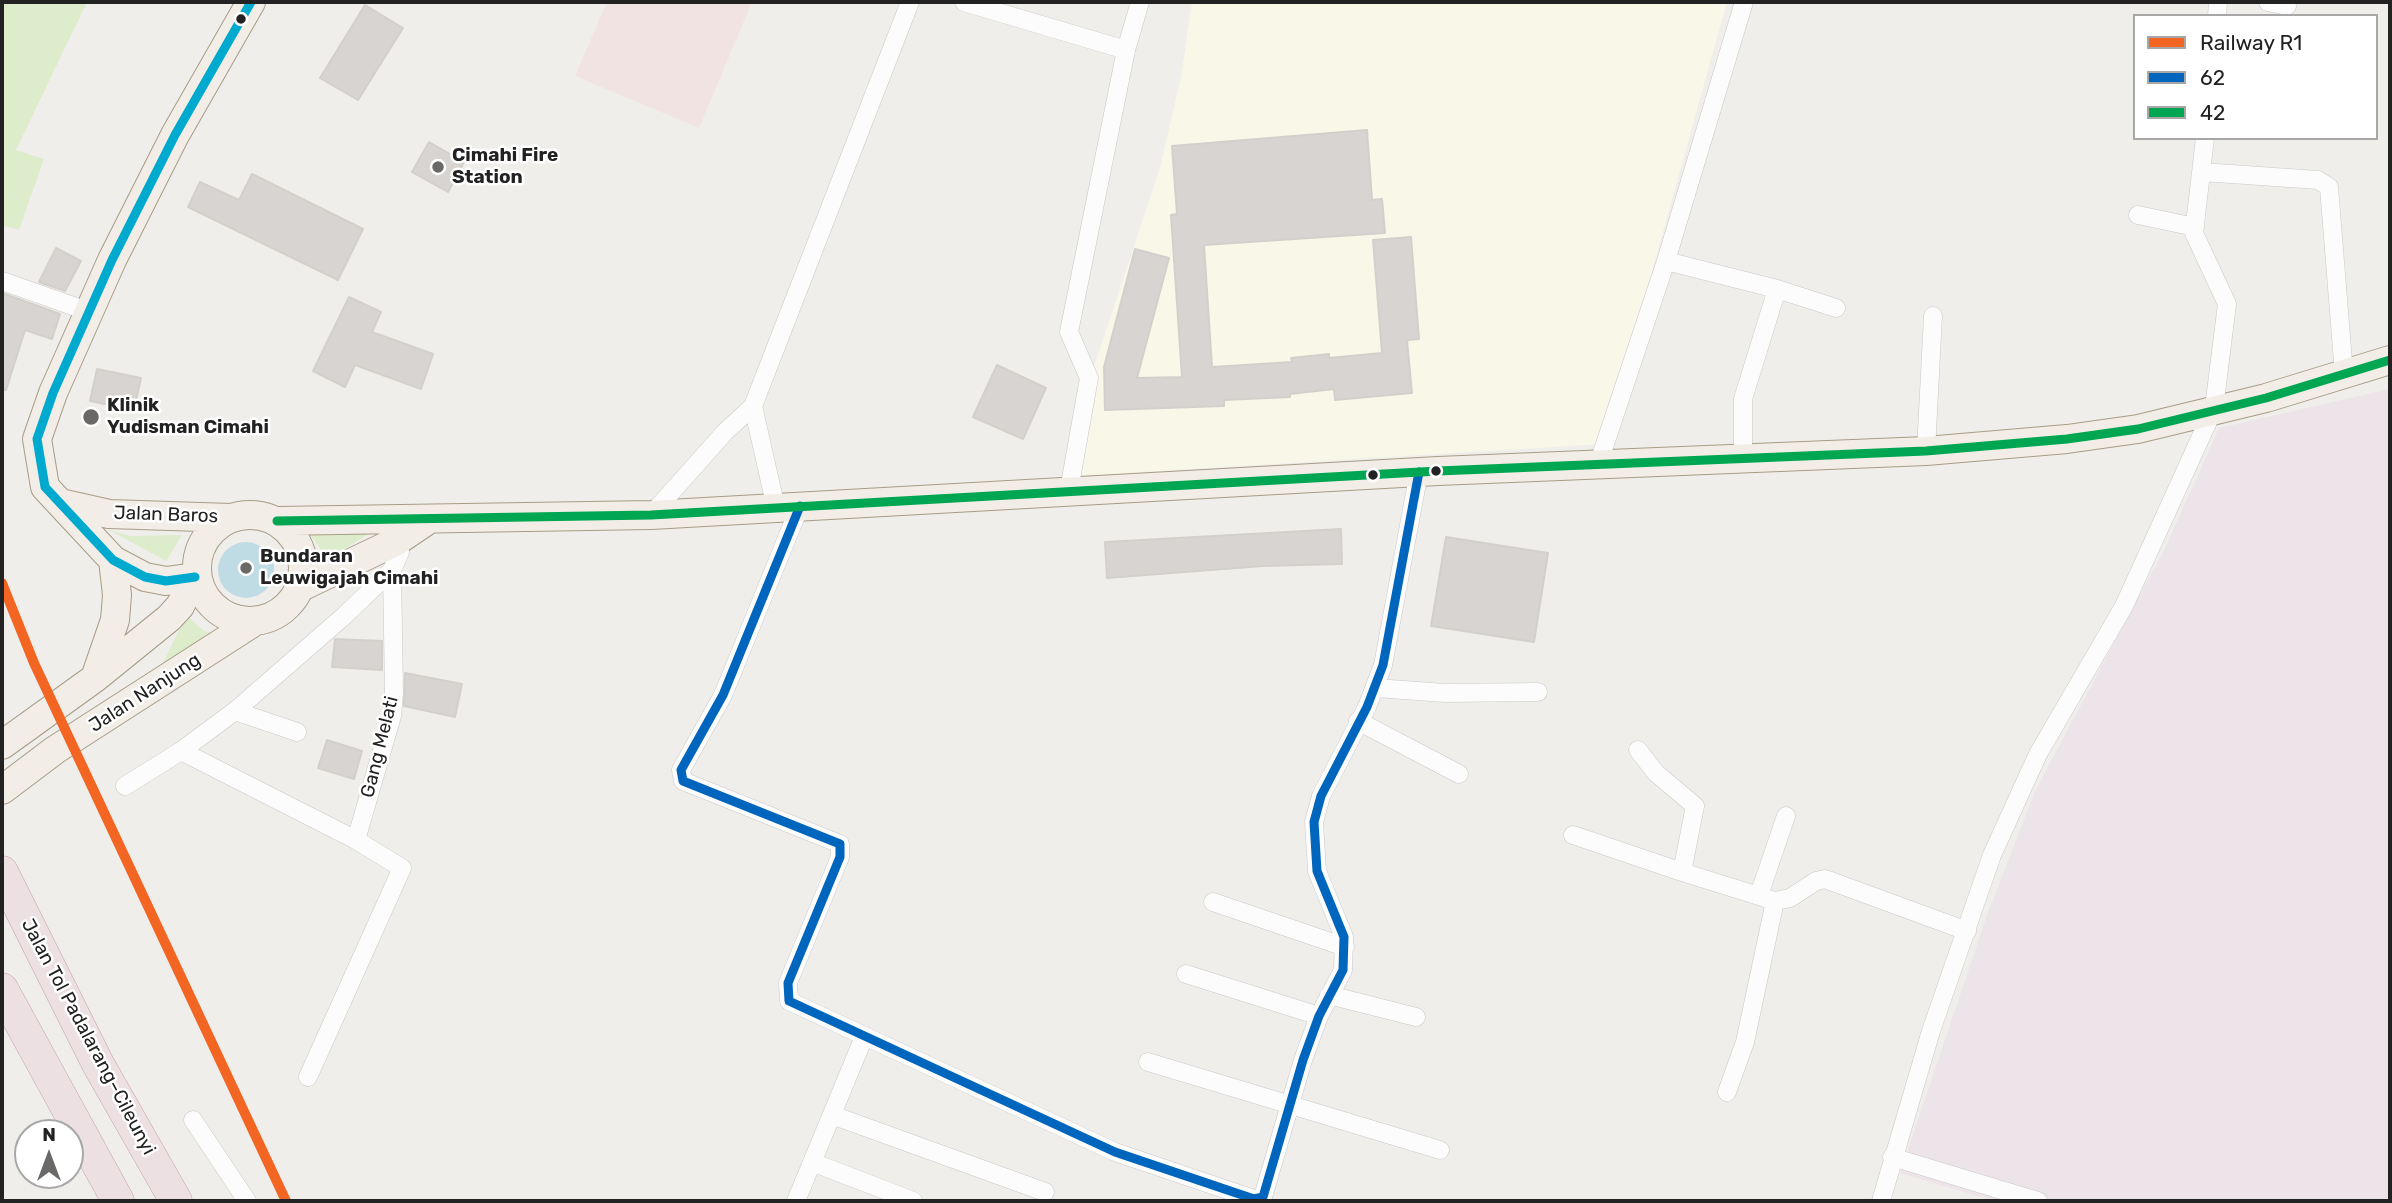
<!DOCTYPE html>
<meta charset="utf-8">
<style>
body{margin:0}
#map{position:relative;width:2392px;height:1203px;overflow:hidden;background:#f0eeeb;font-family:Rubik,sans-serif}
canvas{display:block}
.frame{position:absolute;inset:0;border:4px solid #222;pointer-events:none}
.legend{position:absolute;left:2133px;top:14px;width:245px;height:126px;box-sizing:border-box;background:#fff;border:2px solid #a7a7a7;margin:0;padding:9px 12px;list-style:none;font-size:21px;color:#222}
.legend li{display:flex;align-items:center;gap:14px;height:35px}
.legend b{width:35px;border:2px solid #a7a7a7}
.north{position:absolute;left:14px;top:1119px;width:70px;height:70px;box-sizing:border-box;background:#fff;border:2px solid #a7a7a7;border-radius:50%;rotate:0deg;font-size:19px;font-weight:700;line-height:28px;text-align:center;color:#222}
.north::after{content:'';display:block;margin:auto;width:24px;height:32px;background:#6a6968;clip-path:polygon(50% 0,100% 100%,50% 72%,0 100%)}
</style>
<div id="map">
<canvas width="2392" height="1203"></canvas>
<div class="frame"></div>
<ul class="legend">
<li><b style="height:9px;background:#f26522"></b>Railway R1</li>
<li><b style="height:9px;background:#0065bd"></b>62</li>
<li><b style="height:9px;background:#00a651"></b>42</li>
</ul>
<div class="north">N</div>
</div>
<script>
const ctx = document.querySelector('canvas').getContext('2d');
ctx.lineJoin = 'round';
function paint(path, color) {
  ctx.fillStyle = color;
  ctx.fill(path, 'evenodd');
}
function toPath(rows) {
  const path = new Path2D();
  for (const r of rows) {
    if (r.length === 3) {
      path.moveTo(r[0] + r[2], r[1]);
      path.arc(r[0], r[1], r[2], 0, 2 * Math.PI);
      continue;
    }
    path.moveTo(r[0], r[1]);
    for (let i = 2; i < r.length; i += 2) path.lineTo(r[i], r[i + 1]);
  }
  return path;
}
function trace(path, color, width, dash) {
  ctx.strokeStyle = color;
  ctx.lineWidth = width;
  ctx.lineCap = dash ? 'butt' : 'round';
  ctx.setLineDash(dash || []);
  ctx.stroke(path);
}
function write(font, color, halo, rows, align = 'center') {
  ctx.font = font + ' Rubik,sans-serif';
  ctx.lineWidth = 5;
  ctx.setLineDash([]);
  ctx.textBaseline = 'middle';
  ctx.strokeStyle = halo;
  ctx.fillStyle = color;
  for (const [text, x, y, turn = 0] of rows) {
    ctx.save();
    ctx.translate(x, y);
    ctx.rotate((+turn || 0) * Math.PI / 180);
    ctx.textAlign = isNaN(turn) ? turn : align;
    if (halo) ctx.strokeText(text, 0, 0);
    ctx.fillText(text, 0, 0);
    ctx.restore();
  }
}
const commercial = toPath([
 [607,2,752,2,699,128,575,76]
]);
const industrial = toPath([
 [2390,389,2390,1201,1994,1201,1900,1173,1988,912,2036,789,2165,548,2219,428]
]);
const education = toPath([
 [1192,2,1727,2,1604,444,1075,476,1091,376,1160,168,1181,77]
]);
const grass = toPath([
 [2,2,87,2,16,150,44,159,19,230,2,225],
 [306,529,372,532,325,561,320,548],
 [109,530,130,536,182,535,166,561],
 [186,615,204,631,216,634,156,678]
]);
const water = toPath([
 [246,570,28]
]);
const building = toPath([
 [365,5,403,28,358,100,320,78,365,5],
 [1367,130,1372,200,1382,199,1385,233,1204,245,1212,367,1292,362,1291,358,1329,354,1329,358,1382,353,1373,240,1411,237,1419,339,1407,340,1412,393,1335,400,1334,389,1290,394,1290,397,1224,400,1224,406,1105,410,1104,367,1135,249,1169,258,1137,378,1182,377,1171,215,1177,214,1172,146,1367,130],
 [429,142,464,162,448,192,412,172,429,142],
 [252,174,363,229,338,280,188,207,200,182,239,200,252,174],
 [56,248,81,261,65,291,39,282,56,248],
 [2,293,60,314,52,339,25,330,6,390,2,390,2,293],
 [349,297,381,312,372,332,433,354,421,389,355,365,345,387,313,371,349,297],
 [997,365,1046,388,1023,439,973,417,997,365],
 [97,369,141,378,134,410,90,401,97,369],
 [1341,529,1342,564,1263,566,1107,578,1105,542,1341,529],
 [1446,537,1548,553,1534,642,1431,626,1446,537],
 [335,639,382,641,382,670,332,667,335,639],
 [405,673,462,684,455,717,404,706,405,673],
 [327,740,362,751,354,779,318,768,327,740]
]);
const street = toPath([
 [964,2,1126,50],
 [2268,2,2287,6],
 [2217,16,2218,2],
 [2202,172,2318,180,2329,187,2344,374],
 [2138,215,2195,227],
 [1666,261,1777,289,1836,308],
 [2,281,90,312],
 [753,406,776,508],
 [1926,451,1933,316],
 [1743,460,1743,399,1777,289],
 [1598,465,1666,261,1744,2],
 [1069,490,1089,378,1069,332,1126,50,1140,2],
 [800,506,723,695,681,770,683,781,840,844,840,857,788,983,789,1001,1115,1152,1254,1199,1263,1197,1303,1060,1319,1016,1343,970,1344,937,1317,871,1314,822,1321,796,1367,707,1383,665,1419,472],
 [651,515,725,432,753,406,910,2],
 [1376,688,1445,693,1538,692],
 [235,711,297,732],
 [1358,721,1459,774],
 [1638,750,1656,773,1695,806,1682,872,1775,901,1790,898,1816,881,1825,879,1967,931],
 [181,751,356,840,402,868,308,1077],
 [125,786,181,751,235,711,344,616,392,570,400,552,397,541],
 [1573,835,1682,872],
 [356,840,392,716,394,693,392,570],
 [1759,895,1786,816],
 [1213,902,1345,947],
 [1186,974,1319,1016],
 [1329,995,1416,1017],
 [1148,1062,1440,1150],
 [1727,1092,1745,1042,1775,901],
 [832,1115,1045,1192],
 [193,1120,247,1201],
 [1892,1157,2038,1201],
 [812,1162,913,1201],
 [796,1201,864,1037],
 [1881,1201,1931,1031,1992,855,2038,754,2124,606,2214,408,2227,304,2194,233,2205,138]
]);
const primary = toPath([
 [60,503,109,514,231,518],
 [250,568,53],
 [277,521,651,515,1438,471,1926,451,2067,439,2138,429,2266,398,2390,360],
 [195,577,166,581,145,577,113,560,45,487,37,439,53,393,112,260,175,135,251,2],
 [301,587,397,541,428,520],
 [95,678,115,620,117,595,113,560],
 [2,745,95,678,169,618,180,606,195,577],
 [2,790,55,750,254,622]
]);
const highway = toPath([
 [2,872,98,1064,176,1201],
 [2,989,118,1201]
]);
const bus1 = toPath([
 [800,506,723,695,681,770,683,781,840,844,840,857,788,983,789,1001,1115,1152,1254,1199,1263,1197,1303,1060,1319,1016,1343,970,1344,937,1317,871,1314,822,1321,796,1367,707,1383,665,1419,472]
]);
const bus2 = toPath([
 [277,521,651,515,1438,471,1926,451,2067,439,2138,429,2266,398,2390,360]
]);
const bus3 = toPath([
 [195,577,166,581,145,577,113,560,45,487,37,439,53,393,112,260,175,135,251,2]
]);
const rail1 = toPath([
 [2,583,34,663,286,1201]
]);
const markers = [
 [241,19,6,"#222"],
 [438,167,7,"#6a6968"],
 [91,417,9,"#6a6968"],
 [1436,471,6,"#222"],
 [1373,475,6,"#222"],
 [246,568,7,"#6a6968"]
];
const poiNames = [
 ["Cimahi Fire",452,156],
 ["Station",452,178],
 ["Klinik",107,406],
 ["Yudisman Cimahi",107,428],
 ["Bundaran",260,557],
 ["Leuwigajah Cimahi",260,579]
];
const streetNames = [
 ["Jalan Baros",166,515,2],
 ["Jalan Nanjung",145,693,-33],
 ["Gang Melati",380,747,-76],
 ["Jalan Tol Padalarang–Cileunyi",88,1037,62]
];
paint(commercial, '#f1e3e1');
paint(industrial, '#ede4e9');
paint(education, '#f8f7e8');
paint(grass, '#ddeccb');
paint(water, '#bfdbe3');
paint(building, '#d7d4d2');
trace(building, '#d3d0cc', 2);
trace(street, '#c9c8c7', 19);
trace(primary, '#a79c86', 30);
trace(highway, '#c5a2ac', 33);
trace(street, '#fdfcfc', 18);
trace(primary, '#f3ede7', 28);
trace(highway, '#ece0e2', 32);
trace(bus1, '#0065bd', 9);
trace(bus2, '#00a651', 9);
trace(bus3, '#00a9ce', 9);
trace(rail1, '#f26522', 10);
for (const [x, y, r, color] of markers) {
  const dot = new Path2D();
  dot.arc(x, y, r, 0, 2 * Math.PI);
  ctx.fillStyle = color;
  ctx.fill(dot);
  trace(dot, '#fff', 2.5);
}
write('bold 19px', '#222', '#fff', poiNames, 'left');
write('19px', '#222', '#fff', streetNames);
</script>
